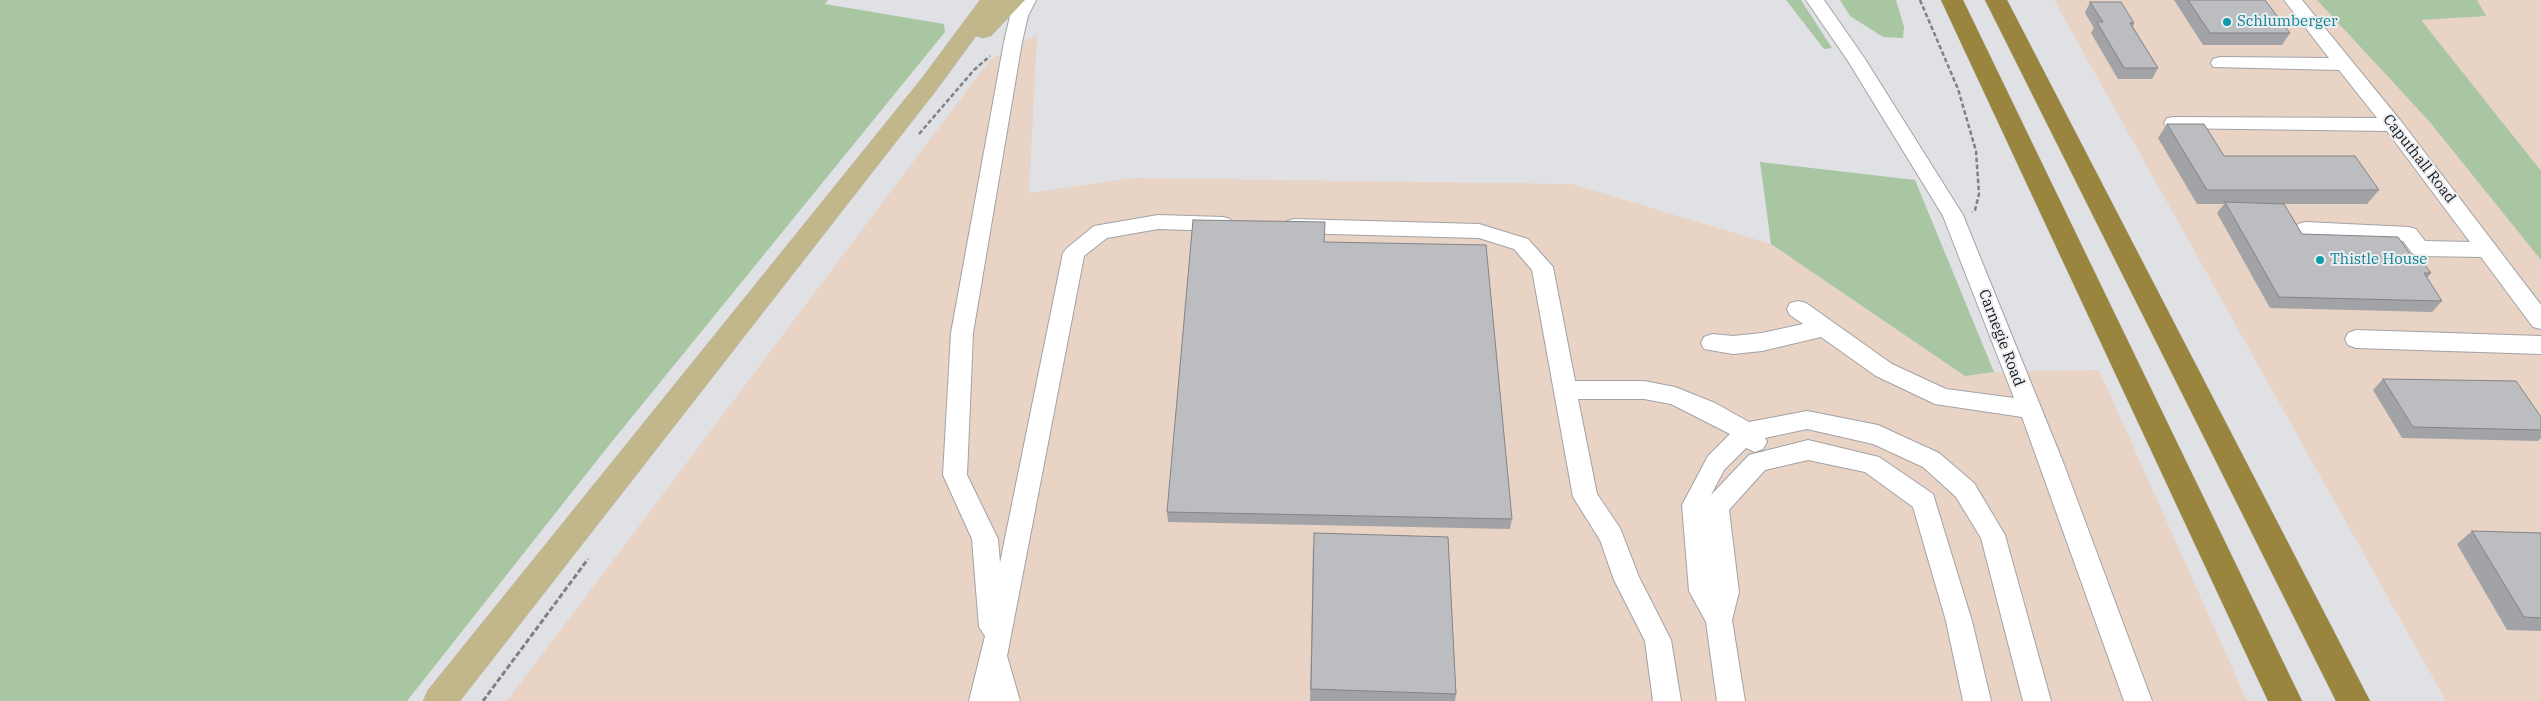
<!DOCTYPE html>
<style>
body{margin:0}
canvas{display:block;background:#e0e1e5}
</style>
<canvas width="2541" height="701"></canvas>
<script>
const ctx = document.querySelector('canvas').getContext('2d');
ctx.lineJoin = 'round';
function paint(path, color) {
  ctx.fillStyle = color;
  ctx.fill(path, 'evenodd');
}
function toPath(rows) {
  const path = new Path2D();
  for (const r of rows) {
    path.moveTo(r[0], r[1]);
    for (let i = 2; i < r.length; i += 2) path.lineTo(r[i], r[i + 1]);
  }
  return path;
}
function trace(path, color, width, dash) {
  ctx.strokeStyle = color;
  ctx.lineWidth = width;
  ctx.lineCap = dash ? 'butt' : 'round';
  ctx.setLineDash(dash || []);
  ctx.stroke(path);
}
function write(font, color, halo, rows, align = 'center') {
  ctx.font = font + ' "IBM Plex Serif",serif';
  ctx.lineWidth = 4;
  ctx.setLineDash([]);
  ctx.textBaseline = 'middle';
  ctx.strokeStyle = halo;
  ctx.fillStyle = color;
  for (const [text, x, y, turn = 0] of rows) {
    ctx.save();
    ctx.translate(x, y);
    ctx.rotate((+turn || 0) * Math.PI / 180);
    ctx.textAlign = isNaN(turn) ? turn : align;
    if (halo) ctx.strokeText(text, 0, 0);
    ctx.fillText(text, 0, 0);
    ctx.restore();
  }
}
const industrial = toPath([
 [2054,0,2541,0,2541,701,2446,701],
 [1037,35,1029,193,1134,178,1572,184,1771,244,1965,376,1994,372,2099,370,2247,701,507,701,990,60]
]);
const green = toPath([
 [0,0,828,0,825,4,944,24,945,32,610,444,407,701,0,701],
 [1786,0,1801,0,1832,48,1824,49],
 [1840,0,1896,0,1904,27,1903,38,1883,37,1850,16],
 [2317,0,2477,0,2486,16,2421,20,2541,171,2541,260,2429,121],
 [1760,162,1915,180,1994,372,1965,376,1771,244]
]);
const pathFar1 = toPath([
 [1920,0,1958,89,1976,151,1979,194,1975,210,1972,212],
 [919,134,974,70,990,56]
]);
const path = toPath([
 [483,701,588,559]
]);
const minor = toPath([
 [1018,0,1036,0,1028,16,1022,42,973,333,967,475,998,539,1000,563,1063,253,1067,248,1094,226,1158,215,1223,217,1230,219,1233,224,1230,229,1223,231,1158,229,1107,238,1084,256,1007,656,1020,701,969,701,985,636,979,627,972,539,943,475,951,333,1004,42,1010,16,1018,0],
 [1806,0,1824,0,1865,59,1963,215,2063,462,2152,701,2124,701,2022,417,1935,404,1876,376,1821,337,1762,351,1733,354,1704,349,1701,343,1704,337,1712,334,1733,336,1762,333,1803,324,1790,315,1787,309,1790,303,1798,301,1806,303,1892,364,1946,389,2014,398,1943,216,1848,61,1806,0],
 [2284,0,2302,0,2400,120,2541,305,2541,329,2533,327,2481,257,2419,256,2412,253,2403,241,2298,234,2295,229,2298,224,2305,222,2409,227,2416,229,2425,241,2470,242,2387,131,2167,128,2164,123,2167,118,2174,117,2377,118,2339,70,2213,67,2211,63,2213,59,2220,57,2329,58,2284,0],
 [1294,219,1479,224,1528,239,1553,267,1575,381,1644,381,1675,387,1715,403,1749,422,1807,411,1878,425,1939,453,1974,483,2005,535,2051,701,2023,701,1981,538,1956,497,1923,467,1873,444,1807,429,1765,438,1767,442,1763,449,1755,452,1746,448,1724,470,1711,495,1749,455,1808,440,1879,457,1933,494,1972,621,1991,701,1963,701,1946,621,1913,507,1865,472,1808,460,1765,470,1729,510,1739,592,1732,620,1745,701,1717,701,1706,622,1689,591,1682,505,1708,456,1730,434,1671,404,1644,399,1578,399,1597,494,1620,528,1639,577,1671,640,1681,701,1653,701,1645,641,1614,580,1600,540,1573,497,1532,270,1514,249,1479,238,1294,233,1287,231,1284,226,1287,221,1294,219],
 [2356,330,2541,336,2541,354,2356,348,2348,345,2345,339,2348,333,2356,330]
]);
const major = toPath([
 [980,0,1025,0,991,36,983,38,976,36,938,88,460,701,423,701,428,690,922,78,980,0]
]);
const highway = toPath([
 [1941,0,1963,0,2302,701,2268,701,1941,0],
 [1985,0,2007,0,2370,701,2336,701,1985,0]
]);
const wall = toPath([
 [2174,0,2265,0,2290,33,2282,45,2203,45],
 [2090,2,2134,23,2133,27,2158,68,2152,79,2118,79,2091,33,2094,28,2085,13],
 [2167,124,2224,156,2379,190,2367,204,2284,204,2302,234,2415,261,2431,273,2427,278,2442,301,2432,312,2270,308,2217,213,2224,204,2197,204,2158,138],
 [1324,242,1512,519,1510,529,1168,522,1167,512],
 [2383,379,2541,417,2541,438,2538,441,2402,438,2373,390],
 [2472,531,2541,533,2541,631,2507,630,2457,544],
 [1313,546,1456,694,1455,701,1310,701]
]);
const building = toPath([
 [2188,0,2265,0,2290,33,2210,33,2188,0],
 [2090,2,2121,2,2134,23,2130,23,2158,68,2124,68,2097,22,2103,22,2090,2],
 [2167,124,2204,124,2224,156,2355,156,2379,190,2207,190,2167,124],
 [2225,202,2284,204,2302,234,2398,237,2415,261,2422,261,2431,273,2424,273,2442,301,2279,297,2225,202],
 [1193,220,1325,222,1324,242,1486,245,1512,519,1167,512,1193,220],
 [2383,379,2516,381,2541,417,2541,430,2413,427,2383,379],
 [2472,531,2541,533,2541,618,2524,617,2472,531],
 [1314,533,1448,537,1456,694,1311,689,1314,533]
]);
const markers = [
 [2227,22,5,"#0f9aa8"],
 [2320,260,5,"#0f9aa8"]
];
const cultureNames = [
 ["Schlumberger",2237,22],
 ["Thistle House",2330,260]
];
const streetNames = [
 ["Caputhall Road",2419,159,52],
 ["Carnegie Road",2001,338,69]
];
paint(industrial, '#e8d3c5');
paint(green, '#a9c6a3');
trace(minor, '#a3a3a7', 2);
trace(major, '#bfbfbf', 1);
trace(highway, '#bfbfbf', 1);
trace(pathFar1, '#808184', 2.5, [4.5, 2.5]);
trace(path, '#808184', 3, [5.5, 2.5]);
paint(minor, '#fff');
paint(major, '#c2b68b');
paint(highway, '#99853e');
paint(wall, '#a2a3a6');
paint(building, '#bcbdc1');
trace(building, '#848487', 1);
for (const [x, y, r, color] of markers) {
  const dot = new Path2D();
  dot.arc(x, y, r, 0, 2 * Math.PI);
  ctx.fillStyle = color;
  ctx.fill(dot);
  trace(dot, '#edeef2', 2);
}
write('15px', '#0d838f', '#edeef2', cultureNames, 'left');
write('15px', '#191a1b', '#edeef2', streetNames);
</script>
